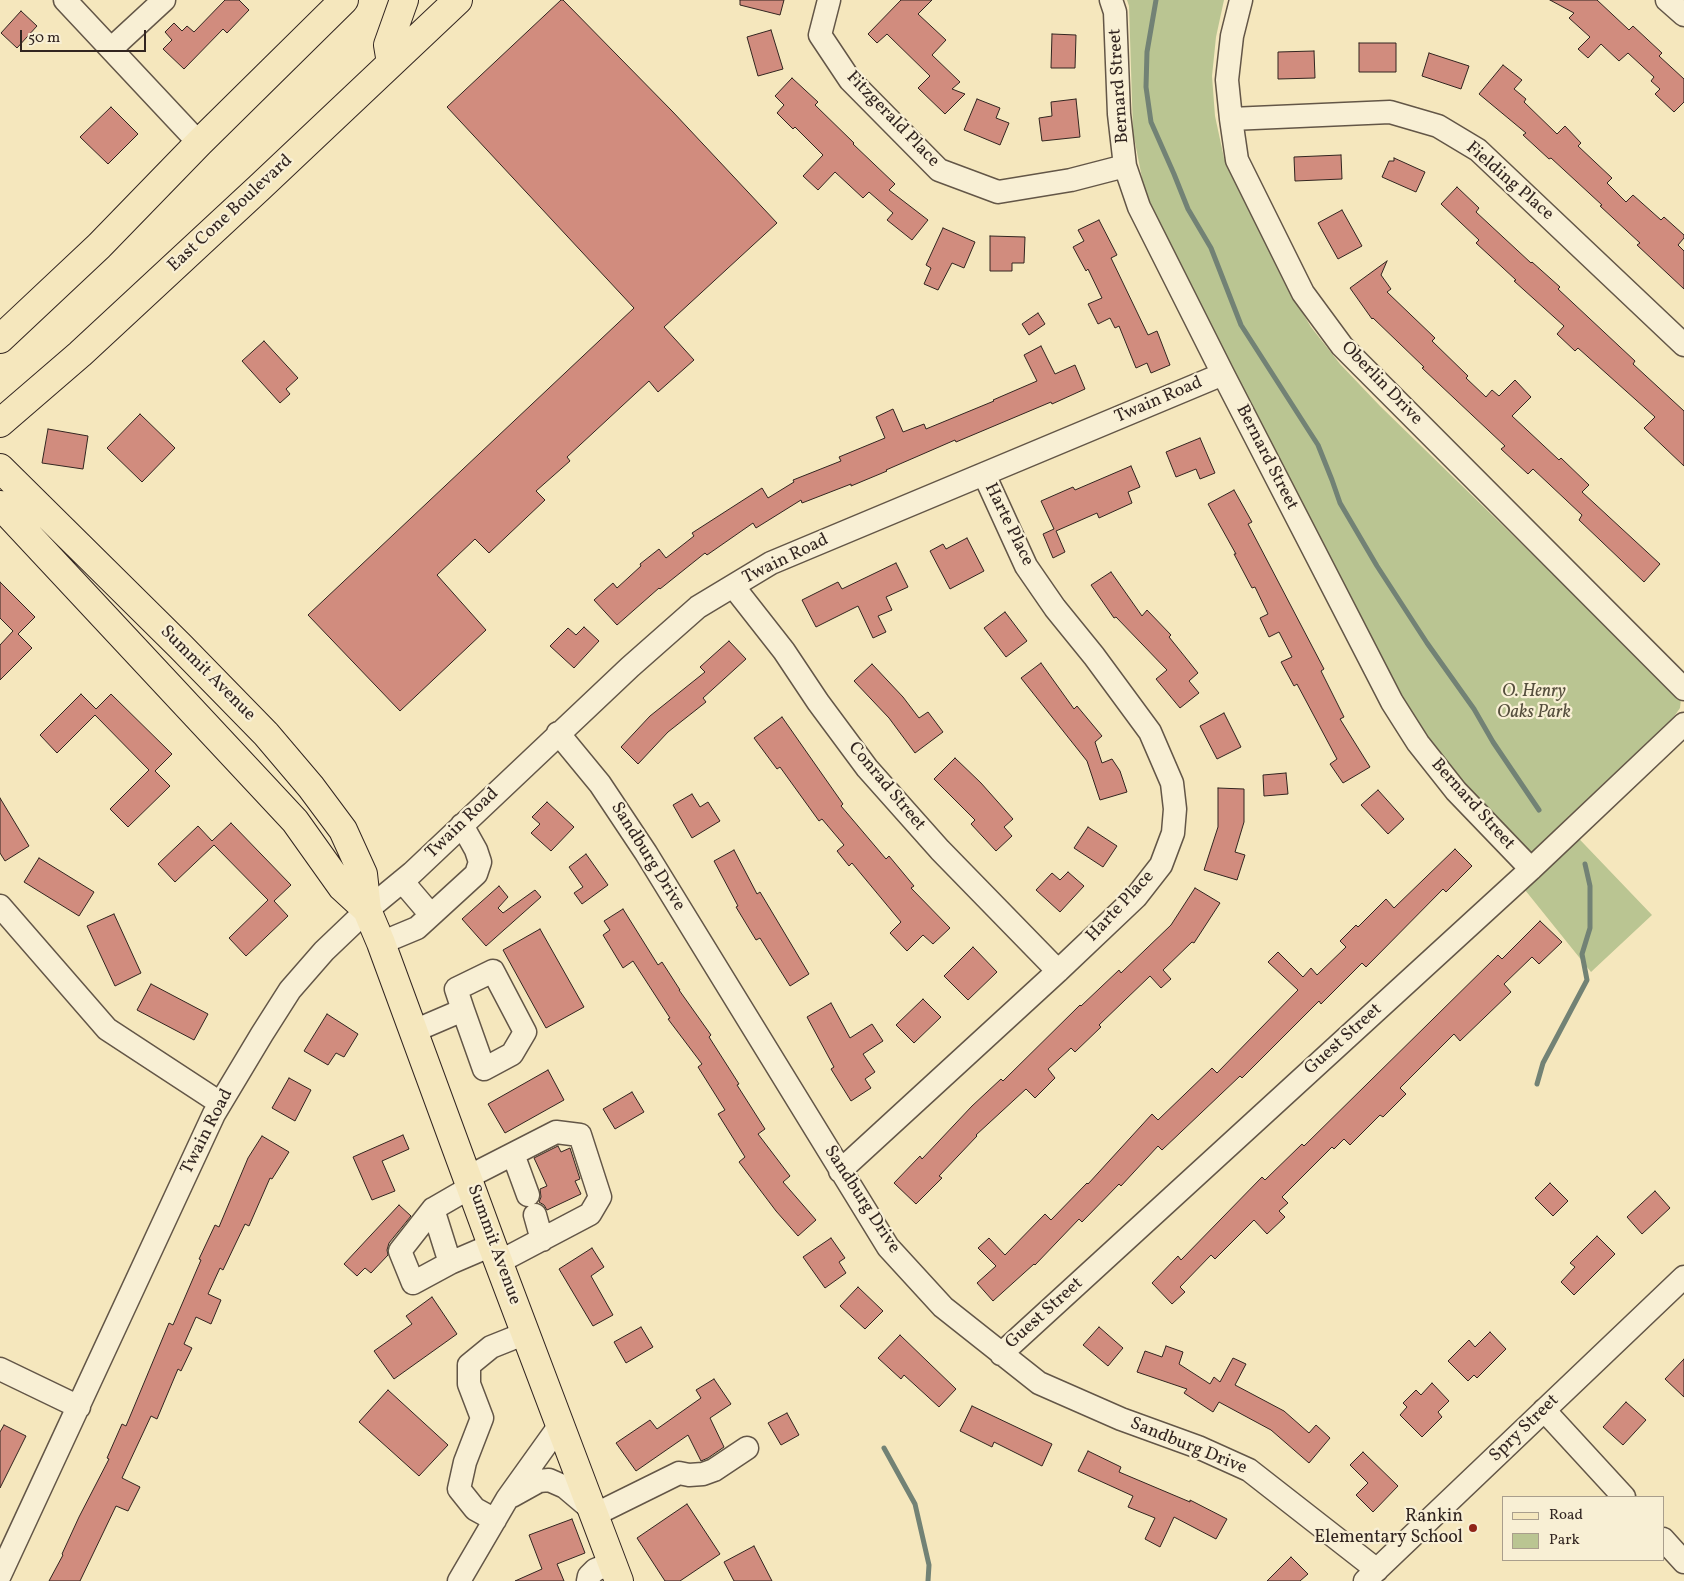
<!DOCTYPE html>
<style>
body{margin:0}
#map{position:relative;width:1684px;height:1581px;overflow:hidden;background:#f5e7bd;font-family:Vollkorn,serif}
canvas{display:block}
.legend{position:absolute;left:1502px;top:1496px;width:162px;height:65px;box-sizing:border-box;background:#f8efd4;border:1px solid #a99e8c;margin:0;padding:6px 9px;list-style:none;font-size:15px;color:#322520}
.legend li{display:flex;align-items:center;gap:10px;height:25px}
.legend b{width:25px;border:1px solid #a99e8c}
.scale{position:absolute;left:20px;top:30px;width:126px;height:22px;box-sizing:border-box;border:2px solid #322520;border-top:0;padding-left:6px;font-size:15px;line-height:18px;white-space:nowrap;color:#322520;-webkit-text-stroke:4px #f8efd4;paint-order:stroke}
</style>
<div id="map">
<canvas width="1684" height="1581"></canvas>
<ul class="legend">
<li><b style="height:6px;background:#f5e7bd"></b>Road</li>
<li><b style="height:14px;background:#bac592"></b>Park</li>
</ul>
<div class="scale">50 m</div>
</div>
<script>
const ctx = document.querySelector('canvas').getContext('2d');
ctx.lineJoin = 'round';
function paint(path, color) {
  ctx.fillStyle = color;
  ctx.fill(path, 'evenodd');
}
function toPath(rows) {
  const path = new Path2D();
  for (const r of rows) {
    path.moveTo(r[0], r[1]);
    for (let i = 2; i < r.length; i += 2) path.lineTo(r[i], r[i + 1]);
  }
  return path;
}
function trace(path, color, width, dash) {
  ctx.strokeStyle = color;
  ctx.lineWidth = width;
  ctx.lineCap = dash ? 'butt' : 'round';
  ctx.setLineDash(dash || []);
  ctx.stroke(path);
}
function write(font, color, halo, rows, align = 'center') {
  ctx.font = font + ' Vollkorn,serif';
  ctx.lineWidth = 4.5;
  ctx.setLineDash([]);
  ctx.textBaseline = 'middle';
  ctx.strokeStyle = halo;
  ctx.fillStyle = color;
  for (const [text, x, y, turn = 0] of rows) {
    ctx.save();
    ctx.translate(x, y);
    ctx.rotate((+turn || 0) * Math.PI / 180);
    ctx.textAlign = isNaN(turn) ? turn : align;
    if (halo) ctx.strokeText(text, 0, 0);
    ctx.fillText(text, 0, 0);
    ctx.restore();
  }
}
const green = toPath([
 [1127,0,1224,0,1216,37,1212,76,1215,116,1224,158,1284,282,1311,327,1340,364,1380,406,1681,699,1680,708,1673,718,1563,822,1652,915,1591,972,1525,890,1544,871,1453,770,1419,727,1393,682,1156,218,1143,183,1133,132,1129,6]
]);
const stream = toPath([
 [1156,0,1147,52,1146,87,1151,122,1174,174,1188,209,1211,248,1241,325,1318,445,1332,480,1340,503,1377,566,1427,643,1474,709,1493,742,1539,810],
 [1537,1084,1543,1063,1587,980,1582,954,1590,928,1590,886,1585,864],
 [884,1448,915,1504,929,1565,928,1581]
]);
const building = toPath([
 [225,0,239,0,249,10,227,33,223,29,184,69,163,49,172,40,165,32,174,23,182,31,187,26,194,32,225,0],
 [561,0,563,0,673,112,777,223,664,327,694,360,658,392,649,381,567,457,570,461,536,491,545,500,489,553,475,539,437,575,486,630,400,711,308,615,634,308,447,107,561,0],
 [740,0,784,0,780,15,740,5,740,0],
 [901,0,932,0,918,14,946,40,932,55,960,82,952,89,965,94,945,114,918,88,930,76,887,34,877,43,868,34,901,0],
 [1550,0,1597,0,1629,30,1633,26,1662,53,1659,56,1684,79,1684,102,1674,112,1655,94,1660,89,1651,81,1654,77,1628,53,1619,61,1601,44,1588,58,1578,49,1590,37,1569,18,1574,13,1550,0],
 [21,11,37,26,17,48,1,33,21,11],
 [771,30,783,69,758,76,747,37,771,30],
 [1052,34,1076,35,1075,68,1051,68,1052,34],
 [1359,43,1396,43,1396,72,1359,72,1359,43],
 [1314,51,1315,78,1278,79,1278,52,1314,51],
 [1429,53,1469,66,1461,89,1422,76,1429,53],
 [1503,65,1522,80,1514,89,1526,99,1524,102,1557,134,1565,126,1581,143,1578,146,1612,178,1607,183,1626,202,1633,195,1661,220,1664,217,1684,235,1684,238,1678,245,1684,251,1684,289,1637,245,1640,243,1600,206,1602,205,1551,158,1549,159,1523,135,1526,133,1479,94,1503,65],
 [792,78,818,102,815,105,854,143,853,144,895,184,889,190,928,220,912,240,887,220,893,213,869,192,863,198,835,172,818,190,803,176,823,155,795,127,793,129,777,113,784,105,775,96,792,78],
 [977,99,1000,108,996,118,1009,123,1000,145,964,130,977,99],
 [1076,99,1080,137,1042,141,1039,118,1052,116,1051,102,1076,99],
 [111,107,138,134,108,164,80,137,111,107],
 [1341,155,1342,179,1295,181,1294,157,1341,155],
 [1394,158,1425,172,1416,192,1382,177,1389,161,1394,161,1394,158],
 [1457,187,1479,208,1476,212,1531,263,1532,262,1560,287,1558,289,1635,361,1633,364,1684,411,1684,466,1644,428,1655,417,1578,348,1575,351,1557,334,1564,326,1514,281,1516,280,1476,243,1479,240,1441,204,1457,187],
 [1342,210,1362,246,1338,259,1318,223,1342,210],
 [1099,220,1117,255,1111,258,1148,335,1157,331,1170,365,1151,373,1147,363,1136,368,1119,326,1115,328,1110,318,1098,324,1088,304,1102,298,1088,269,1086,271,1073,247,1084,241,1078,230,1099,220],
 [943,228,975,242,964,268,952,263,938,290,924,284,931,268,926,265,943,228],
 [990,236,1025,237,1024,263,1012,263,1012,271,990,271,990,236],
 [1387,261,1381,275,1391,289,1387,292,1435,338,1432,341,1468,376,1466,378,1486,397,1492,390,1499,396,1515,380,1531,397,1512,416,1559,460,1561,458,1589,485,1582,492,1660,564,1644,582,1579,520,1582,515,1533,469,1528,474,1501,449,1505,446,1422,368,1424,367,1373,318,1372,319,1350,288,1387,261],
 [1038,313,1045,324,1029,335,1022,324,1038,313],
 [264,341,298,378,286,389,290,394,280,403,242,361,264,341],
 [1041,346,1055,374,1075,365,1085,389,1052,404,1051,402,956,442,955,440,886,470,887,471,851,486,851,484,802,503,801,500,756,528,753,523,707,555,705,553,660,589,659,588,617,625,594,600,613,583,617,588,641,566,640,564,659,549,666,558,694,536,692,533,762,488,768,498,794,482,793,480,841,461,839,457,885,438,876,417,893,409,903,432,924,424,926,429,994,401,993,400,1037,381,1024,355,1041,346],
 [140,414,175,448,142,482,107,448,140,414],
 [48,429,88,436,83,469,42,463,48,429],
 [1200,438,1215,473,1200,479,1196,469,1176,477,1166,452,1200,438],
 [1131,466,1140,487,1128,492,1132,503,1099,518,1097,513,1056,531,1065,552,1053,558,1043,534,1054,529,1041,501,1073,487,1075,490,1131,466],
 [1234,490,1252,522,1248,524,1324,669,1321,671,1344,717,1340,719,1370,767,1343,783,1330,764,1337,759,1297,684,1294,686,1281,662,1292,657,1279,632,1269,637,1260,618,1268,614,1255,587,1252,588,1234,554,1236,554,1208,504,1234,490],
 [967,538,984,571,950,589,930,551,943,544,946,549,967,538],
 [896,563,908,587,886,597,892,610,878,616,886,632,873,638,858,606,816,627,802,600,838,582,842,589,896,563],
 [1111,572,1142,616,1147,610,1171,635,1169,637,1198,673,1189,681,1199,693,1180,708,1156,679,1167,670,1116,617,1114,618,1091,585,1111,572],
 [0,582,35,617,18,634,32,648,0,680,0,645,13,631,0,618,0,582],
 [1005,612,1027,641,1006,657,984,628,1005,612],
 [584,627,599,641,574,668,550,646,568,628,576,635,584,627],
 [729,641,746,659,703,698,706,702,668,732,638,764,621,747,650,716,705,672,700,667,729,641],
 [1041,663,1074,709,1077,706,1102,736,1095,742,1102,763,1112,759,1120,771,1127,792,1100,800,1087,761,1021,678,1041,663],
 [872,664,903,697,919,718,928,712,943,732,915,753,889,718,854,681,872,664],
 [81,694,96,709,111,694,172,754,155,771,170,786,128,827,110,809,149,770,95,715,57,753,40,735,81,694],
 [1224,713,1241,747,1217,759,1200,726,1224,713],
 [782,717,843,804,841,806,886,859,889,856,914,886,911,888,950,928,933,944,923,935,907,951,890,933,901,922,852,863,849,866,837,851,844,845,822,819,819,821,780,767,777,769,754,738,782,717],
 [955,758,981,783,1013,819,1004,827,1012,836,996,851,971,824,975,820,934,779,955,758],
 [1286,773,1288,794,1264,796,1263,775,1286,773],
 [1218,788,1244,789,1244,822,1235,852,1245,855,1237,880,1204,870,1218,827,1218,788],
 [1378,790,1404,819,1388,834,1361,805,1378,790],
 [692,794,700,807,708,802,720,821,692,838,673,805,692,794],
 [0,798,29,846,5,861,0,853,0,798],
 [547,802,574,827,551,851,531,833,540,824,532,817,547,802],
 [231,823,291,885,274,901,288,916,246,956,229,938,268,900,214,845,175,882,158,864,198,826,212,841,231,823],
 [1088,827,1117,846,1103,867,1074,848,1088,827],
 [1455,849,1472,866,1446,892,1443,889,1366,967,1362,963,1321,1004,1319,1001,1242,1078,1240,1076,1162,1150,1158,1146,1121,1186,1119,1184,1082,1222,1079,1219,1035,1265,1034,1264,993,1301,977,1283,996,1266,978,1248,989,1238,1005,1255,1045,1214,1051,1220,1087,1183,1088,1184,1152,1114,1158,1120,1212,1068,1217,1073,1298,990,1268,962,1278,952,1303,977,1311,968,1317,975,1346,947,1340,941,1356,925,1358,927,1386,899,1394,908,1455,849],
 [734,850,757,894,760,892,809,974,790,986,760,938,756,940,736,907,738,906,714,861,734,850],
 [586,854,608,885,582,904,574,893,583,887,569,867,586,854],
 [39,858,94,892,79,916,24,882,39,858],
 [1068,872,1084,886,1060,912,1036,890,1052,873,1060,880,1068,872],
 [499,886,508,897,498,908,503,913,535,890,541,897,486,946,462,919,499,886],
 [1195,888,1220,903,1194,943,1192,942,1163,970,1171,979,1161,988,1150,976,1099,1025,1101,1027,1075,1052,1071,1048,1048,1069,1055,1078,1035,1098,1026,1089,976,1135,977,1136,939,1176,942,1178,916,1204,894,1183,920,1156,922,1159,972,1106,1001,1079,1003,1081,1080,1005,1081,1006,1119,970,1121,973,1171,925,1195,888],
 [623,909,658,965,662,962,680,990,679,990,711,1035,709,1037,739,1084,737,1085,765,1129,758,1134,790,1176,783,1182,816,1220,798,1236,776,1211,739,1162,745,1157,718,1114,725,1110,698,1067,702,1064,668,1019,670,1018,633,961,623,968,603,935,610,930,604,921,623,909],
 [114,914,141,973,115,986,87,926,114,914],
 [1540,921,1562,942,1539,964,1532,957,1504,984,1511,992,1460,1041,1454,1034,1400,1088,1406,1094,1383,1117,1380,1115,1350,1145,1344,1139,1334,1149,1332,1147,1282,1197,1288,1203,1279,1211,1285,1217,1267,1234,1254,1220,1215,1259,1211,1255,1180,1287,1185,1292,1172,1304,1152,1283,1178,1256,1181,1260,1262,1177,1265,1180,1302,1144,1304,1146,1498,955,1502,959,1540,921],
 [540,929,584,1007,546,1028,503,950,540,929],
 [973,947,997,972,968,1000,944,976,973,947],
 [151,984,208,1014,194,1040,137,1010,151,984],
 [923,999,941,1017,914,1043,896,1025,923,999],
 [831,1003,850,1038,872,1024,883,1041,863,1054,875,1072,865,1079,871,1088,851,1101,831,1069,834,1067,807,1017,831,1003],
 [327,1014,358,1034,344,1057,336,1053,328,1065,304,1051,327,1014],
 [548,1070,564,1100,505,1133,488,1104,548,1070],
 [289,1078,311,1090,295,1121,272,1108,289,1078],
 [632,1092,644,1112,615,1129,603,1109,632,1092],
 [403,1135,409,1149,382,1161,395,1191,372,1200,353,1157,403,1135],
 [262,1136,289,1152,272,1179,270,1178,249,1226,245,1224,223,1270,220,1268,208,1294,221,1300,211,1324,196,1317,184,1344,192,1348,181,1371,178,1369,157,1419,151,1416,122,1478,140,1487,128,1511,116,1506,80,1581,49,1581,63,1555,62,1554,79,1517,109,1459,107,1458,122,1424,126,1426,169,1323,173,1325,201,1260,199,1259,215,1225,219,1227,248,1158,262,1136],
 [558,1146,561,1152,570,1148,580,1179,575,1181,581,1194,547,1210,544,1205,539,1202,541,1197,540,1189,547,1186,534,1158,558,1146],
 [1550,1183,1568,1201,1553,1216,1535,1198,1550,1183],
 [1655,1191,1670,1208,1642,1234,1627,1217,1655,1191],
 [399,1205,411,1216,389,1243,387,1250,388,1255,371,1273,365,1268,357,1276,344,1264,399,1205],
 [1597,1236,1615,1254,1574,1295,1561,1282,1575,1267,1570,1263,1597,1236],
 [831,1238,845,1258,839,1262,846,1273,825,1288,803,1257,831,1238],
 [592,1248,604,1267,591,1276,613,1315,593,1326,559,1269,592,1248],
 [858,1287,883,1311,865,1329,840,1306,858,1287],
 [432,1297,457,1334,394,1379,374,1351,412,1324,406,1316,432,1297],
 [641,1327,653,1347,626,1363,614,1342,641,1327],
 [1099,1327,1123,1348,1108,1366,1083,1345,1099,1327],
 [1490,1332,1506,1349,1477,1378,1474,1375,1468,1381,1448,1361,1469,1340,1475,1347,1490,1332],
 [900,1335,956,1389,939,1407,904,1375,901,1379,878,1358,900,1335],
 [1166,1346,1183,1352,1179,1364,1210,1384,1214,1377,1220,1382,1233,1358,1246,1364,1235,1385,1284,1411,1309,1433,1316,1425,1330,1438,1309,1463,1271,1430,1219,1402,1213,1412,1184,1393,1187,1389,1137,1372,1145,1351,1162,1357,1166,1346],
 [1684,1359,1684,1397,1665,1379,1684,1359],
 [714,1379,731,1404,710,1418,724,1447,708,1458,701,1461,688,1435,636,1471,616,1443,650,1420,657,1429,701,1398,696,1390,714,1379],
 [1432,1383,1449,1401,1438,1412,1442,1417,1422,1437,1400,1415,1407,1407,1403,1403,1416,1390,1421,1395,1432,1383],
 [388,1390,448,1445,419,1476,359,1422,388,1390],
 [1626,1402,1646,1420,1623,1445,1603,1427,1626,1402],
 [972,1406,1052,1444,1042,1466,994,1442,992,1447,960,1431,972,1406],
 [787,1413,799,1435,781,1445,768,1423,787,1413],
 [4,1425,26,1436,0,1488,0,1432,4,1425],
 [1088,1451,1121,1467,1119,1472,1190,1502,1190,1500,1227,1519,1216,1539,1174,1517,1160,1547,1145,1539,1155,1518,1128,1507,1133,1496,1078,1471,1088,1451],
 [1363,1452,1398,1486,1373,1512,1356,1495,1368,1483,1350,1465,1363,1452],
 [687,1504,720,1554,680,1581,665,1581,637,1538,687,1504],
 [572,1519,585,1553,557,1564,564,1581,515,1581,542,1569,529,1535,572,1519],
 [754,1546,772,1581,734,1581,724,1562,754,1546],
 [1291,1557,1308,1574,1300,1581,1267,1581,1291,1557]
]);
const minor = toPath([
 [65,0,199,143],
 [829,0,820,35,850,80,939,170,998,192,1071,180,1125,166],
 [1111,0,1115,12,1119,114,1125,166,1139,207,1223,374,1392,702,1418,743,1456,791,1531,869],
 [1241,0,1232,36,1227,80,1231,119,1237,160,1303,293,1342,346,1684,689],
 [1667,0,1684,15],
 [112,48,164,0],
 [1231,119,1390,112,1438,126,1478,150,1684,345],
 [733,586,784,651,818,702,867,768,940,850,1058,971],
 [558,733,600,784,646,853,888,1247,943,1307,1039,1383,1121,1419,1198,1447,1249,1470,1377,1570],
 [402,881,431,915],
 [0,906,107,1029,220,1103],
 [381,943,417,928,476,874,480,862,476,850,462,825],
 [414,1031,463,1010,456,989,493,971,525,1032,512,1054,484,1069,463,1010],
 [513,1154,528,1195],
 [840,1171,1058,971,1136,897,1161,865,1173,833,1175,809,1172,783,1150,732,1094,656,1055,608,1026,566,984,474],
 [468,1177,556,1132,580,1135,600,1197,590,1214,499,1262],
 [471,1187,433,1209,450,1263,492,1245],
 [433,1209,400,1251,413,1283,450,1263],
 [535,1215,542,1240],
 [1001,1354,1531,869,1684,724],
 [0,1369,79,1407],
 [1544,1410,1624,1497],
 [512,1496,539,1481,549,1480,565,1487,591,1509],
 [594,1515,679,1473,689,1475,703,1474,714,1470,747,1448],
 [495,1520,475,1509,459,1489,465,1462,482,1418,469,1384,469,1365,491,1347,526,1333],
 [1663,1539,1684,1562],
 [0,1575,214,1114,262,1034,290,990,324,951,367,910,412,873,630,667,698,607,771,563,1223,374],
 [459,1581,507,1499,560,1425],
 [588,1581,589,1576,595,1570,612,1563],
 [1365,1581,1684,1277]
]);
const major = toPath([
 [391,63,388,45,404,0],
 [0,339,99,246,199,143,344,0],
 [0,423,80,354,260,187,458,0],
 [0,468,180,646,266,734,311,787,343,830,363,874,367,910,381,943,492,1245,619,1581],
 [0,505,295,821,342,887,367,910]
]);
const markers = [
 [1473,1528,5,"#8f2418"]
];
const streetNames = [
 ["Bernard Street",1120,86,-94],
 ["Fitzgerald Place",892,120,46],
 ["Fielding Place",1509,182,41],
 ["East Cone Boulevard",231,214,-43],
 ["Oberlin Drive",1381,384,46],
 ["Twain Road",1159,401,-23],
 ["Bernard Street",1266,458,63],
 ["Harte Place",1008,525,64],
 ["Twain Road",786,560,-26],
 ["Summit Avenue",207,674,45],
 ["Conrad Street",886,787,50],
 ["Bernard Street",1472,805,48],
 ["Twain Road",463,824,-44],
 ["Sandburg Drive",647,857,58],
 ["Harte Place",1121,907,-47],
 ["Guest Street",1344,1040,-42],
 ["Twain Road",208,1132,-63],
 ["Sandburg Drive",861,1200,57],
 ["Summit Avenue",493,1245,70],
 ["Guest Street",1045,1314,-42],
 ["Spry Street",1525,1429,-44],
 ["Sandburg Drive",1188,1447,22]
];
const parkNames = [
 ["O. Henry",1534,693],
 ["Oaks Park",1534,714]
];
const poiNames = [
 ["Rankin",1463,1518],
 ["Elementary School",1463,1539]
];
paint(green, '#bac592');
trace(stream, '#728275', 5);
paint(building, '#d18c7e');
trace(building, '#322520', 1);
trace(minor, '#635647', 25);
trace(major, '#322520', 30);
trace(minor, '#f8efd4', 22);
trace(major, '#f5e7bd', 28);
for (const [x, y, r, color] of markers) {
  const dot = new Path2D();
  dot.arc(x, y, r, 0, 2 * Math.PI);
  ctx.fillStyle = color;
  ctx.fill(dot);
  trace(dot, '#f8efd4', 2);
}
write('18px', '#322520', '#f8efd4', streetNames);
write('italic 18px', '#544d3c', '#f8efd4', parkNames);
write('18px', '#322520', '#f8efd4', poiNames, 'right');
</script>
